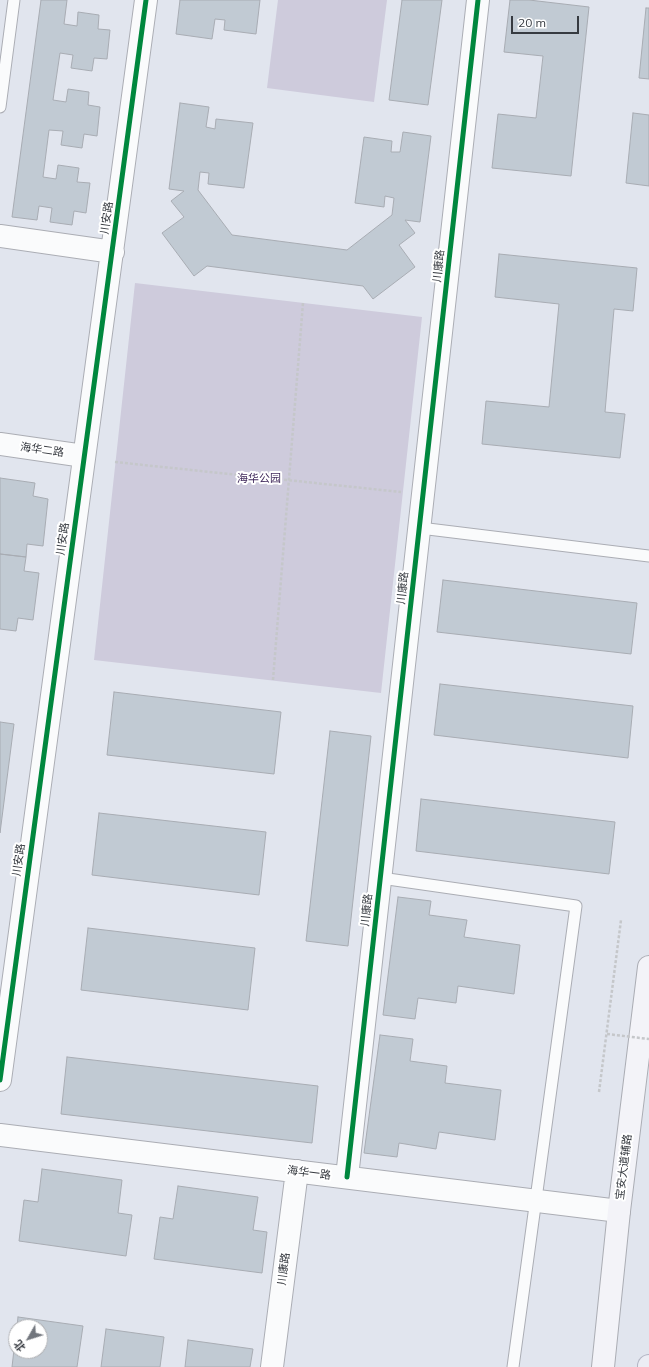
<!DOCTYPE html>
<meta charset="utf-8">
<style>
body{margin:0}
#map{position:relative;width:649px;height:1367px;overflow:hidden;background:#e1e5ee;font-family:Mulish,"Noto Sans SC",sans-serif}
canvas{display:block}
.north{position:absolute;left:8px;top:1319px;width:40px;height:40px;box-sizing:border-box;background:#fff;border:1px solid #afb0b3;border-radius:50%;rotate:231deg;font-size:11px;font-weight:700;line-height:16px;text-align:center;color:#363a40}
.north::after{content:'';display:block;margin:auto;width:14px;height:18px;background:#72767d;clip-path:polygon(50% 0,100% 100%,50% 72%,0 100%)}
.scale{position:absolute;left:511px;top:16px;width:68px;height:18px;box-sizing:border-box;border:2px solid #363a40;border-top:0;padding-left:5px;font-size:12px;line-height:14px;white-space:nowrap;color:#363a40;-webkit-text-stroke:3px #fff;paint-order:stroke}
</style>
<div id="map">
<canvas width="649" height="1367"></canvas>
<div class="north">北</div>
<div class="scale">20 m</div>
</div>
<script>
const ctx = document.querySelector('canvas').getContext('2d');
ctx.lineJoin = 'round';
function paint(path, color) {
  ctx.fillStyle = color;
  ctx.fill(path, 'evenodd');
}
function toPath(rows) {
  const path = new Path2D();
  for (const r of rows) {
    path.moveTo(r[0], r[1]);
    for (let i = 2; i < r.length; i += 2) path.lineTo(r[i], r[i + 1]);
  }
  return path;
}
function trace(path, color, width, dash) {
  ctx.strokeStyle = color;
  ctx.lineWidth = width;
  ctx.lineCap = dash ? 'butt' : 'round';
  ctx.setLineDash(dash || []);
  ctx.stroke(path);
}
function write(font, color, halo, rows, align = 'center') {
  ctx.font = font + ' Mulish,"Noto Sans SC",sans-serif';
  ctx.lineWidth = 4;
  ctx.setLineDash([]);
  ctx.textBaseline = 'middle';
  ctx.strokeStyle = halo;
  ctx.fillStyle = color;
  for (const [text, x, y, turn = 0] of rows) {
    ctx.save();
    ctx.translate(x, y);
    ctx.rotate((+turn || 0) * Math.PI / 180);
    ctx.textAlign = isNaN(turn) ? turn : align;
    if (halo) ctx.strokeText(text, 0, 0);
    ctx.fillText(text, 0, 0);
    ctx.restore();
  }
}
const green = toPath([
 [278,0,387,0,374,102,267,88],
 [135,283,422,317,381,693,94,660]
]);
const building = toPath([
 [41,0,67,0,64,24,77,26,78,12,99,15,98,29,110,30,107,59,94,58,92,71,71,68,73,55,60,53,53,100,66,102,68,89,89,92,88,105,100,107,97,136,84,134,82,148,61,145,63,131,49,130,43,177,56,179,58,165,79,168,77,182,90,183,86,213,74,211,72,225,50,222,52,208,39,206,37,220,12,217,41,0],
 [180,0,260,0,256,34,224,30,225,20,215,19,212,39,176,34,180,0],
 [402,0,442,0,428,105,389,100,402,0],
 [510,0,529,0,589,7,571,176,492,168,498,114,536,118,543,56,504,52,510,0],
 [646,8,649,8,649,79,639,78,646,8],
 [180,103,209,107,206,127,215,129,216,119,253,123,244,188,208,184,209,173,200,172,198,190,232,235,347,250,392,215,394,198,385,196,384,207,355,203,364,137,392,141,391,152,400,152,403,132,431,136,420,222,405,220,415,233,399,245,415,267,373,299,363,286,207,266,194,276,162,233,184,217,171,201,184,191,169,189,180,103],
 [633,113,649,115,649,186,626,183,633,113],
 [499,254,637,268,633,311,614,309,605,412,625,414,620,458,482,444,486,401,549,407,559,304,495,297,499,254],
 [0,478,35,483,33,496,48,499,43,546,27,544,26,557,0,554,0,478],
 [0,554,26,557,24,571,39,573,33,620,18,618,16,631,0,629,0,554],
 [443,580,637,603,631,654,437,632,443,580],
 [440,684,633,706,628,758,434,735,440,684],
 [114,692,281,712,274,774,107,755,114,692],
 [0,722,14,724,0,833,0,722],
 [330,731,371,736,348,946,306,941,330,731],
 [421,799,615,822,609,874,416,851,421,799],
 [99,813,266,832,259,895,92,875,99,813],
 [398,897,431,901,429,915,467,920,464,937,520,945,514,994,458,986,456,1003,418,998,415,1019,383,1015,398,897],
 [88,928,255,948,248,1010,81,990,88,928],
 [380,1035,413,1039,410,1061,447,1066,445,1083,501,1090,495,1140,439,1132,436,1149,399,1143,397,1157,364,1153,380,1035],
 [67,1057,318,1086,312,1143,61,1114,67,1057],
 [42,1169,122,1180,118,1213,132,1215,126,1256,19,1241,24,1200,38,1202,42,1169],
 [178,1186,258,1197,253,1230,267,1232,262,1273,154,1259,160,1217,173,1219,178,1186],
 [18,1317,83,1326,77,1367,12,1367,16,1332,16,1351,40,1351,40,1327,17,1327,18,1317],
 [106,1329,164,1337,160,1367,101,1367,106,1329],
 [188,1340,253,1349,250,1367,185,1367,188,1340]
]);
const path = toPath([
 [115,462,401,492],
 [273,680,303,303],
 [599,1092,621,920]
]);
const lane = toPath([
 [0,107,14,0],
 [420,528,649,556],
 [381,878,576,906,513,1367]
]);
const street = toPath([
 [0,236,113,252],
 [0,444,84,456],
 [0,1080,146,0],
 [0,1135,619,1211],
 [347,1177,478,0],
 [272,1367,297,1171]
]);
const secondary = toPath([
 [603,1367,619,1211,649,967]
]);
const primary = toPath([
 [649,1367,649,1366]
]);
const pathBridge = toPath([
 [607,1034,649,1039]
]);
const cycleway = toPath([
 [0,1080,146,0],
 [347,1177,478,0]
]);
const streetNames = [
 ["川安路",107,218,-82],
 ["川康路",439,266,-84],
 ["海华二路",42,450,8],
 ["川安路",63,539,-82],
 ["川康路",403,588,-84],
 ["川安路",19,860,-82],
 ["川康路",367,910,-84],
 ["宝安大道辅路",624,1167,-83],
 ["海华一路",309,1173,7],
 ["川康路",284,1269,-83]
];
const parkNames = [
 ["海华公园",259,479]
];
paint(green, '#cecbdc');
paint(building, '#c1cad3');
trace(building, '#a8acb3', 1);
trace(lane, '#abadb4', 13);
trace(street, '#abadb4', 24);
trace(secondary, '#abadb4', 24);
trace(primary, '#b2b4c3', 24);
trace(path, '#c5c7ca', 2.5, [3, 2]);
trace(lane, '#fafbfc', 11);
trace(street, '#fafbfc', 22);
trace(secondary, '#f3f3f8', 22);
trace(primary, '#ecedf4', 22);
trace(pathBridge, '#c5c7ca', 2.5, [3, 2]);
trace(cycleway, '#00873e', 5);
write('11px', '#363a40', '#fff', streetNames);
write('11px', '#412a5c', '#fff', parkNames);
</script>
